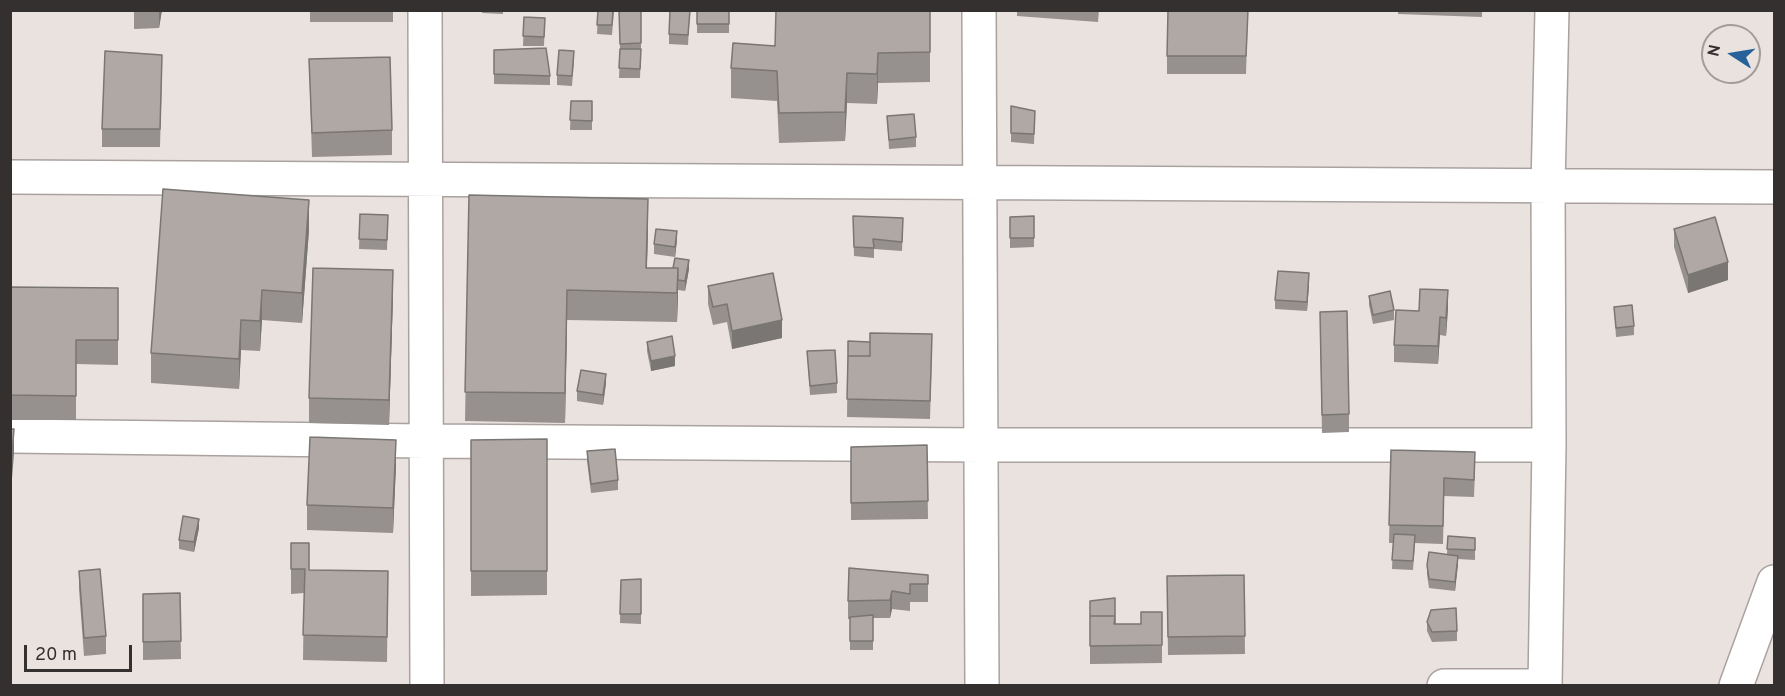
<!DOCTYPE html>
<style>
body{margin:0}
#map{position:relative;width:1785px;height:696px;overflow:hidden;background:#eae2df;font-family:Overpass,sans-serif}
canvas{display:block}
.frame{position:absolute;inset:0;border:12px solid #34302f;pointer-events:none}
.north{position:absolute;left:1701px;top:24px;width:60px;height:60px;box-sizing:border-box;background:#eae2df;border:2px solid #a19b99;border-radius:50%;rotate:282deg;font-size:16px;font-weight:700;line-height:24px;text-align:center;color:#34302f}
.north::after{content:'';display:block;margin:auto;width:21px;height:27px;background:#266299;clip-path:polygon(50% 0,100% 100%,50% 72%,0 100%)}
.scale{position:absolute;left:24px;top:645px;width:108px;height:27px;box-sizing:border-box;border:3px solid #34302f;border-top:0;padding-left:8px;font-size:18px;line-height:21px;white-space:nowrap;color:#34302f;-webkit-text-stroke:4px #eae2df;paint-order:stroke}
</style>
<div id="map">
<canvas width="1785" height="696"></canvas>
<div class="frame"></div>
<div class="north">N</div>
<div class="scale">20 m</div>
</div>
<script>
const ctx = document.querySelector('canvas').getContext('2d');
ctx.lineJoin = 'round';
function toPath(rows) {
  const path = new Path2D();
  for (const r of rows) {
    path.moveTo(r[0], r[1]);
    for (let i = 2; i < r.length; i += 2) path.lineTo(r[i], r[i + 1]);
  }
  return path;
}
function trace(path, color, width, dash) {
  ctx.strokeStyle = color;
  ctx.lineWidth = width;
  ctx.lineCap = dash ? 'butt' : 'round';
  ctx.setLineDash(dash || []);
  ctx.stroke(path);
}
function paint(path, color) {
  ctx.fillStyle = color;
  ctx.fill(path, 'evenodd');
}
const minor = toPath([
 [425,10,427,686],
 [979,10,982,686],
 [10,177,1774,187],
 [10,436,426,441,982,445,1549,445],
 [1444,686,1545,686,1549,445,1548,186,1552,10],
 [1736,686,1774,582]
]);
const wall = toPath([
 [134,10,162,10,159,28,134,29],
 [310,10,393,10,393,22,310,22],
 [482,10,503,10,503,14,482,13],
 [598,10,614,10,612,35,597,34],
 [619,10,641,10,641,53,640,78,619,78,620,49],
 [690,10,688,45,669,44,669,34],
 [697,10,729,10,729,33,697,33],
 [930,10,930,82,878,83,877,104,847,103,845,141,779,143,777,101,731,98,731,68,775,46],
 [1017,10,1099,10,1098,22,1017,16],
 [1248,10,1246,74,1167,74,1167,56],
 [1398,10,1482,10,1482,17,1398,14],
 [524,17,545,18,544,46,523,46],
 [494,50,550,76,550,85,494,84],
 [309,59,392,130,392,155,312,157],
 [574,60,572,86,557,85,557,75],
 [162,73,160,147,102,147,102,129],
 [571,101,592,101,592,130,570,130],
 [1011,106,1035,111,1034,144,1011,142],
 [887,116,916,137,916,147,889,149],
 [469,195,648,228,647,268,689,269,685,291,678,290,677,322,567,320,565,423,465,421],
 [360,214,388,215,387,250,359,249],
 [853,216,903,227,902,251,874,249,874,258,854,256],
 [1034,216,1034,247,1010,248,1010,217],
 [1674,229,1728,280,1688,293,1674,247],
 [309,230,302,323,262,320,260,351,241,350,239,389,151,383,151,353],
 [677,240,675,257,654,254,654,244],
 [1309,283,1307,311,1275,309,1275,300],
 [708,286,782,338,732,349,727,322,713,325,708,304],
 [10,287,118,288,118,365,76,364,76,420,10,420],
 [393,295,389,425,309,423,309,398],
 [1369,296,1394,310,1394,320,1373,324,1369,305],
 [1614,307,1634,326,1634,335,1616,337],
 [1448,308,1446,336,1440,335,1438,364,1394,362,1394,345,1419,311],
 [1320,330,1349,414,1349,432,1322,433],
 [848,341,932,351,930,419,847,417],
 [647,342,675,366,651,371,647,351],
 [807,351,837,383,837,393,810,395],
 [606,383,603,405,577,401,577,391],
 [547,439,547,595,471,596,471,440],
 [927,445,928,519,851,520,851,447],
 [1391,450,1475,470,1474,497,1444,496,1443,544,1415,543,1413,570,1392,569,1393,543,1389,543],
 [587,451,618,480,618,490,591,493,587,461],
 [396,465,393,533,307,530,307,505],
 [199,528,194,552,179,549,179,540],
 [1448,536,1475,547,1475,560,1458,559,1455,591,1429,588,1427,574,1427,565,1447,554],
 [291,543,309,570,388,571,387,662,303,660,304,593,291,594],
 [79,571,106,636,106,654,84,656,79,589],
 [928,575,928,602,910,602,910,611,892,609,890,618,873,618,873,650,850,650,850,619,848,619,848,601],
 [1244,575,1245,654,1168,655,1167,576],
 [641,579,641,624,620,623,621,580],
 [180,593,181,659,143,660,143,594],
 [1090,601,1115,624,1141,624,1162,612,1162,663,1090,664],
 [1427,622,1457,631,1457,641,1432,642,1427,631]
]);
const shadedWall = toPath([
 [159,10,162,10,159,28],
 [878,53,878,83,877,104,877,74],
 [847,73,847,103,845,141,845,112],
 [648,199,648,228,646,298,646,268],
 [309,200,309,230,302,323,302,293],
 [677,231,677,240,675,257,675,247],
 [689,260,689,269,685,291,685,281],
 [1728,262,1728,280,1688,293,1688,275],
 [678,268,678,298,677,322,677,293],
 [393,270,393,295,389,425,389,400],
 [1309,273,1309,283,1307,311,1307,302],
 [262,290,262,320,260,351,260,321],
 [567,290,567,320,565,423,565,393],
 [1448,290,1448,308,1446,336,1446,318],
 [1440,317,1440,335,1438,364,1438,346],
 [241,320,241,350,239,389,239,359],
 [782,320,782,338,732,349,732,331],
 [675,356,675,366,651,371,651,361],
 [606,374,606,383,603,405,603,395],
 [14,429,14,454,10,503,10,478],
 [396,440,396,465,393,533,393,508],
 [199,519,199,528,194,552,194,542],
 [1458,556,1458,565,1455,591,1455,582],
 [892,591,892,609,890,618,890,600]
]);
const building = toPath([
 [598,10,613,10,612,25,597,25,598,10],
 [619,10,641,10,641,43,620,44,619,10],
 [670,10,690,10,688,35,669,34,670,10],
 [697,10,729,10,729,24,697,24,697,10],
 [776,10,930,10,930,52,878,53,877,74,847,73,845,112,779,113,777,71,731,68,733,43,775,46,776,10],
 [1168,10,1248,10,1246,56,1167,56,1168,10],
 [524,17,545,18,544,37,523,36,524,17],
 [546,48,550,76,494,74,494,50,546,48],
 [620,49,641,49,640,69,619,68,620,49],
 [559,50,574,51,572,76,557,75,559,50],
 [105,51,162,55,160,129,102,129,105,51],
 [390,57,392,130,312,133,309,59,390,57],
 [571,101,592,101,592,121,570,120,571,101],
 [1011,106,1035,111,1034,134,1011,133,1011,106],
 [914,114,916,137,889,140,887,116,914,114],
 [163,189,309,200,302,293,262,290,260,321,241,320,239,359,151,353,163,189],
 [469,195,648,199,646,268,678,268,677,293,567,290,565,393,465,392,469,195],
 [360,214,388,215,387,240,359,239,360,214],
 [853,216,903,218,902,242,873,239,874,248,854,247,853,216],
 [1034,216,1034,238,1010,238,1010,217,1034,216],
 [1715,217,1728,262,1688,275,1674,229,1715,217],
 [656,229,677,231,675,247,654,244,656,229],
 [675,258,689,260,685,281,678,280,678,268,673,268,675,258],
 [313,268,393,270,389,400,309,398,313,268],
 [1278,271,1309,273,1307,302,1275,300,1278,271],
 [773,273,782,320,732,331,727,304,713,307,708,286,773,273],
 [10,287,118,288,118,340,76,340,76,396,10,395,10,287],
 [1420,289,1448,290,1446,318,1440,317,1438,346,1394,345,1396,310,1419,311,1420,289],
 [1390,291,1394,310,1373,315,1369,296,1390,291],
 [1632,305,1634,326,1616,328,1614,307,1632,305],
 [1347,311,1349,414,1322,415,1320,312,1347,311],
 [870,333,932,334,930,401,847,399,848,356,870,356,870,333],
 [672,336,675,356,651,361,647,342,672,336],
 [848,341,870,342,870,356,848,356,848,341],
 [835,350,837,383,810,386,807,351,835,350],
 [581,370,606,374,603,395,577,391,581,370],
 [10,429,14,429,10,478,10,429],
 [310,437,396,440,393,508,307,505,310,437],
 [547,439,547,571,471,571,471,440,547,439],
 [927,445,928,501,851,503,851,447,927,445],
 [615,449,618,480,591,484,587,451,615,449],
 [1391,450,1475,452,1474,480,1444,478,1443,526,1389,525,1391,450],
 [183,516,199,519,194,542,179,540,183,516],
 [1394,534,1415,535,1413,561,1392,560,1394,534],
 [1448,536,1475,538,1475,550,1447,549,1448,536],
 [291,543,309,543,309,570,388,571,387,637,303,635,305,569,291,569,291,543],
 [1429,552,1458,556,1455,582,1429,579,1427,565,1429,552],
 [849,568,928,575,928,584,910,584,910,594,892,591,890,600,848,601,849,568],
 [100,569,106,636,84,638,79,571,100,569],
 [1244,575,1245,636,1168,637,1167,576,1244,575],
 [641,579,641,614,620,614,621,580,641,579],
 [180,593,181,641,143,642,143,594,180,593],
 [1115,598,1115,624,1115,616,1090,616,1090,601,1115,598],
 [1456,608,1457,631,1432,632,1427,622,1431,610,1456,608],
 [1141,612,1162,612,1162,645,1090,646,1090,616,1115,616,1114,624,1141,624,1141,612],
 [873,615,873,641,850,641,850,617,873,615]
]);
trace(minor, '#a9a29f', 36);
trace(minor, '#fff', 33);
paint(wall, '#96908e');
paint(shadedWall, '#7a7674');
paint(building, '#afa8a5');
trace(building, '#7a7674', 1.5);
</script>
